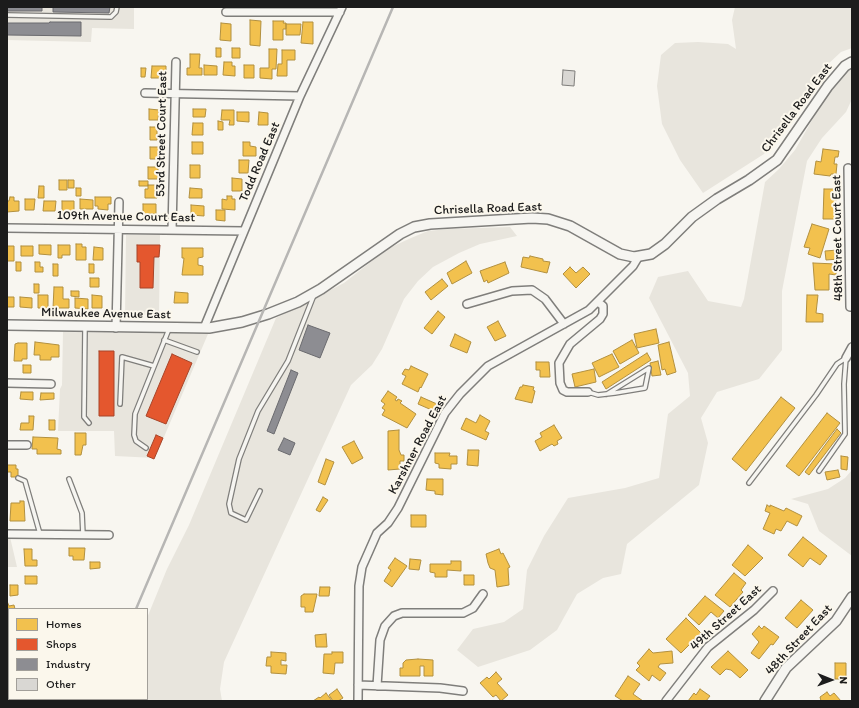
<!DOCTYPE html>
<style>
body{margin:0}
#map{position:relative;width:859px;height:708px;overflow:hidden;background:#f8f6f0;font-family:Itim,sans-serif}
canvas{display:block}
.frame{position:absolute;inset:0;border:8px solid #1c1c1c;pointer-events:none}
.legend{position:absolute;left:8px;top:608px;width:140px;height:92px;box-sizing:border-box;background:#fbf7ec;border:1px solid #a29f99;margin:0;padding:5px 7px;list-style:none;font-size:12px;color:#1c1c1c}
.legend li{display:flex;align-items:center;gap:8px;height:20px}
.legend b{width:20px;border:1px solid #a29f99}
.north{position:absolute;left:811px;top:660px;width:40px;height:40px;-webkit-text-stroke:3px #fbf7ec;paint-order:stroke;rotate:91deg;font-size:11px;font-weight:700;line-height:16px;text-align:center;color:#1c1c1c}
.north::after{content:'';display:block;margin:auto;width:14px;height:18px;background:#1c1c1c;clip-path:polygon(50% 0,100% 100%,50% 72%,0 100%)}
</style>
<div id="map">
<canvas width="859" height="708"></canvas>
<div class="frame"></div>
<ul class="legend">
<li><b style="height:11px;background:#f2c14e"></b>Homes</li>
<li><b style="height:11px;background:#e4572e"></b>Shops</li>
<li><b style="height:11px;background:#8d8d92"></b>Industry</li>
<li><b style="height:11px;background:#d9d7d3"></b>Other</li>
</ul>
<div class="north">N</div>
</div>
<script>
const ctx = document.querySelector('canvas').getContext('2d');
ctx.lineJoin = 'round';
function paint(path, color) {
  ctx.fillStyle = color;
  ctx.fill(path, 'evenodd');
}
function toPath(rows) {
  const path = new Path2D();
  for (const r of rows) {
    path.moveTo(r[0], r[1]);
    for (let i = 2; i < r.length; i += 2) path.lineTo(r[i], r[i + 1]);
  }
  return path;
}
function trace(path, color, width, dash) {
  ctx.strokeStyle = color;
  ctx.lineWidth = width;
  ctx.lineCap = dash ? 'butt' : 'round';
  ctx.setLineDash(dash || []);
  ctx.stroke(path);
}
function write(font, color, halo, rows, align = 'center') {
  ctx.font = font + ' Itim,sans-serif';
  ctx.lineWidth = 4;
  ctx.setLineDash([]);
  ctx.textBaseline = 'middle';
  ctx.strokeStyle = halo;
  ctx.fillStyle = color;
  for (const [text, x, y, turn = 0] of rows) {
    ctx.save();
    ctx.translate(x, y);
    ctx.rotate((+turn || 0) * Math.PI / 180);
    ctx.textAlign = isNaN(turn) ? turn : align;
    if (halo) ctx.strokeText(text, 0, 0);
    ctx.fillText(text, 0, 0);
    ctx.restore();
  }
}
const built = toPath([
 [7,7,134,7,134,29,92,28,91,42,7,40],
 [735,7,852,7,852,48,841,52,826,66,777,138,764,154,703,193,680,160,662,124,657,86,661,55,675,43,698,42,728,44,736,49,732,20],
 [852,68,852,99,846,112,822,138,807,161,782,291,782,350,759,379,717,392,701,418,708,443,699,485,627,544,621,574,603,578,577,594,557,630,530,650,478,667,457,650,473,629,504,622,523,609,527,570,544,536,568,498,625,488,659,478,668,414,690,396,688,373,649,298,658,277,688,271,708,301,741,307,744,299,765,182,779,169,795,150,819,108,843,74],
 [510,227,517,236,480,244,459,253,433,267,418,281,404,299,382,349,372,365,351,385,224,662,220,689,222,701,111,701,112,699,147,699,147,618,167,569,189,525,276,318,344,283,387,249,411,238,428,231,448,229],
 [126,235,160,235,159,315,125,315],
 [63,332,208,334,155,458,115,456,114,431,58,431,60,389,62,385],
 [852,470,852,556,819,531,808,504,791,499,828,489,845,478],
 [7,524,17,567,7,567]
]);
const homes = toPath([
 [250,20,261,21,260,46,250,45,250,20],
 [273,21,284,21,283,23,286,23,286,29,283,29,283,40,273,40,273,21],
 [303,22,313,22,313,44,301,43,303,22],
 [221,23,231,24,231,41,220,40,221,23],
 [286,24,301,24,300,35,286,35,286,24],
 [216,48,221,48,221,57,216,57,216,48],
 [232,48,240,48,240,58,232,58,232,48],
 [269,49,277,49,276,69,272,69,272,79,260,78,260,68,269,68,269,49],
 [282,50,295,50,295,60,287,60,287,76,277,76,278,64,282,64,282,50],
 [190,54,200,54,199,68,202,68,202,75,187,75,187,68,190,68,190,54],
 [224,62,232,62,232,66,235,66,235,76,223,75,224,62],
 [204,65,217,66,217,75,204,75,204,65],
 [244,65,254,65,254,78,244,78,244,65],
 [152,66,166,66,166,72,162,72,162,78,151,78,152,66],
 [141,68,146,68,145,77,141,77,141,68],
 [149,109,159,110,158,120,149,120,149,109],
 [193,109,206,109,205,117,193,117,193,109],
 [222,110,234,110,234,125,229,125,230,120,221,120,222,110],
 [237,112,249,112,249,122,237,121,237,112],
 [259,112,268,113,268,125,258,125,259,112],
 [218,121,223,122,223,130,218,130,218,121],
 [193,123,203,123,203,135,192,135,193,123],
 [150,127,157,127,157,140,150,140,150,127],
 [192,142,203,142,203,154,192,154,192,142],
 [243,142,250,142,250,146,256,147,256,156,243,156,243,142],
 [150,147,160,147,160,159,150,159,150,147],
 [823,149,839,151,838,157,835,157,834,164,837,164,836,174,831,174,830,176,814,174,816,161,821,162,823,149],
 [239,160,249,160,248,173,239,173,239,160],
 [190,165,200,165,200,178,190,178,190,165],
 [148,167,158,167,158,179,148,179,148,167],
 [232,178,242,179,242,191,232,191,232,178],
 [59,180,67,180,67,190,59,190,59,180],
 [68,180,74,180,74,188,68,188,68,180],
 [139,181,148,181,148,186,139,186,139,181],
 [148,185,157,185,157,198,145,198,145,189,148,189,148,185],
 [39,186,44,186,44,198,38,198,39,186],
 [76,188,81,188,81,196,76,196,76,188],
 [190,188,202,189,202,198,189,198,190,188],
 [824,189,836,189,836,219,823,219,824,189],
 [227,196,232,196,232,199,235,199,235,210,222,209,222,199,227,200,227,196],
 [10,197,14,197,14,201,19,201,19,211,7,212,7,201,9,201,10,197],
 [95,197,111,197,111,204,108,204,108,210,98,209,98,206,95,206,95,197],
 [25,199,35,199,34,210,25,210,25,199],
 [80,199,93,200,93,209,80,209,80,199],
 [44,201,56,201,55,211,43,211,44,201],
 [62,201,74,201,74,211,70,211,70,212,62,211,62,201],
 [143,204,156,204,156,214,143,214,143,204],
 [191,205,204,206,204,216,191,215,191,205],
 [216,210,225,210,225,221,216,220,216,210],
 [812,224,829,229,820,258,808,254,810,248,804,247,812,224],
 [76,244,82,244,82,247,86,247,86,260,76,260,76,244],
 [39,245,51,245,51,255,39,254,39,245],
 [58,245,70,245,70,255,62,255,62,258,58,258,58,245],
 [7,246,14,246,14,261,7,261,7,246],
 [21,246,33,246,33,256,21,256,21,246],
 [94,247,103,248,103,260,93,260,94,247],
 [182,248,203,248,203,257,198,258,198,265,203,266,203,275,182,275,184,258,182,258,182,248],
 [838,250,839,259,826,260,825,251,838,250],
 [530,256,543,259,543,261,550,262,547,273,521,267,523,257,529,258,530,256],
 [466,261,472,273,452,284,447,273,466,261],
 [16,262,21,262,21,271,16,271,16,262],
 [35,262,40,262,40,267,43,267,43,272,35,272,35,262],
 [505,262,509,273,488,283,487,280,484,282,480,271,505,262],
 [813,263,836,264,836,275,829,274,829,290,815,290,813,263],
 [53,264,58,264,58,276,53,276,53,264],
 [89,264,94,264,94,273,89,273,89,264],
 [570,267,576,273,583,267,590,274,576,288,563,274,570,267],
 [90,278,99,278,99,287,90,287,90,278],
 [442,279,448,286,431,300,425,292,442,279],
 [34,284,39,284,39,293,34,293,34,284],
 [54,287,63,287,63,299,69,299,69,308,53,308,54,287],
 [71,291,79,291,79,297,71,296,71,291],
 [175,292,188,293,188,303,174,303,175,292],
 [38,295,48,295,48,308,38,308,38,295],
 [92,295,102,296,102,308,92,308,92,295],
 [807,295,818,295,816,313,823,314,823,322,806,322,807,295],
 [7,297,14,297,14,307,7,307,7,297],
 [20,297,32,298,32,308,20,307,20,297],
 [75,298,88,299,88,309,75,308,75,298],
 [438,311,445,317,432,334,424,328,438,311],
 [498,321,506,336,495,341,487,327,498,321],
 [656,329,659,343,637,348,634,334,656,329],
 [455,334,471,342,467,353,450,346,455,334],
 [632,340,639,353,620,364,613,351,632,340],
 [35,342,59,345,59,357,51,357,51,360,40,360,40,355,34,355,35,342],
 [669,342,676,372,667,375,665,369,662,370,658,345,669,342],
 [18,343,27,343,27,359,22,359,22,361,14,361,15,344,18,343],
 [647,353,651,360,606,389,602,382,647,353],
 [612,354,619,367,599,377,592,363,612,354],
 [658,361,661,375,652,376,650,363,658,361],
 [536,362,549,362,550,377,540,377,540,370,536,370,536,362],
 [23,365,31,365,31,373,23,373,23,365],
 [411,366,428,374,421,388,420,387,418,392,402,384,406,376,402,374,405,369,409,370,411,366],
 [594,369,596,382,575,387,572,374,594,369],
 [523,385,534,387,533,390,535,391,532,403,515,399,520,387,522,387,523,385],
 [388,391,397,397,395,400,397,401,398,399,402,401,400,403,416,414,407,428,382,415,385,410,382,408,385,404,381,401,388,391],
 [21,392,33,392,33,400,20,399,21,392],
 [41,393,54,393,54,399,40,400,41,393],
 [421,397,437,404,434,411,418,404,421,397],
 [781,397,795,408,746,471,732,459,781,397],
 [827,413,840,423,799,476,786,466,827,413],
 [480,415,490,421,485,431,489,433,486,440,461,429,466,418,476,423,480,415],
 [29,416,34,416,33,430,20,430,21,423,29,423,29,416],
 [49,420,55,420,55,430,49,430,49,420],
 [554,425,562,438,557,441,558,444,554,446,552,444,540,451,535,441,542,437,540,433,554,425],
 [837,429,841,433,809,475,805,472,837,429],
 [399,430,399,450,401,455,404,455,404,461,400,461,400,469,388,470,388,431,399,430],
 [75,433,86,433,86,445,83,445,81,455,75,455,75,433],
 [33,437,58,438,57,449,61,450,61,454,37,454,37,449,32,449,33,437],
 [354,441,363,458,352,464,342,447,354,441],
 [468,450,479,450,478,466,467,465,468,450],
 [435,453,450,453,449,456,457,456,457,464,451,464,451,469,439,468,439,464,435,463,435,453],
 [841,456,848,457,847,470,841,469,841,456],
 [326,459,334,462,325,485,318,482,326,459],
 [7,465,16,465,16,469,18,469,18,477,11,477,11,472,7,472,7,465],
 [838,470,840,477,827,480,825,472,838,470],
 [427,479,443,479,443,495,435,494,435,491,426,490,427,479],
 [323,497,328,500,320,512,316,510,323,497],
 [20,501,24,501,25,521,10,521,11,503,20,503,20,501],
 [767,505,770,507,770,505,784,511,786,508,802,516,797,526,787,521,781,531,776,529,774,534,763,529,770,513,765,511,767,505],
 [411,515,426,515,426,527,411,527,411,515],
 [803,537,827,556,820,565,810,558,803,567,788,555,803,537],
 [748,545,763,558,745,576,732,565,748,545],
 [69,548,85,548,84,560,73,560,73,556,69,556,69,548],
 [24,549,32,549,32,560,37,560,37,566,25,566,24,549],
 [499,549,501,554,503,553,510,567,508,568,509,585,497,587,495,570,490,568,488,563,486,554,499,549],
 [395,558,407,566,392,587,384,581,391,570,388,568,395,558],
 [410,559,421,560,419,570,409,569,410,559],
 [451,561,461,561,461,571,447,570,447,577,435,577,435,573,430,572,430,564,451,564,451,561],
 [90,562,100,562,100,568,90,569,90,562],
 [734,573,746,583,741,590,743,592,730,607,715,595,734,573],
 [464,575,474,575,474,585,464,585,464,575],
 [25,576,37,576,37,584,25,584,25,576],
 [10,585,18,585,18,595,10,596,10,585],
 [320,587,330,587,329,596,319,596,320,587],
 [304,594,317,594,313,612,305,612,305,607,301,607,301,596,304,594],
 [705,596,724,611,718,618,711,612,699,625,688,615,705,596],
 [801,600,813,610,797,628,785,618,801,600],
 [7,601,9,606,14,605,15,609,9,609,9,617,7,601],
 [686,618,701,633,681,653,666,639,686,618],
 [759,626,762,629,764,626,779,637,773,645,771,644,759,659,751,653,759,642,752,634,759,626],
 [326,634,327,647,316,647,315,635,326,634],
 [649,649,653,653,672,651,673,663,660,664,658,667,666,673,660,681,652,675,649,681,636,670,640,666,637,663,649,649],
 [728,651,748,670,740,678,731,670,726,669,720,675,711,667,728,651],
 [271,652,286,653,286,661,281,660,281,665,287,665,286,674,271,673,271,666,266,666,267,657,271,657,271,652],
 [332,652,343,652,343,663,335,663,334,674,323,673,324,654,332,654,332,652],
 [418,659,433,660,433,676,424,676,424,666,420,666,420,676,400,676,400,668,403,668,403,663,406,660,418,659],
 [835,663,846,663,846,679,835,679,835,663],
 [496,672,502,679,497,683,508,695,501,701,496,695,493,697,480,683,487,677,489,679,496,672],
 [628,676,640,684,633,694,643,701,623,701,615,696,628,676],
 [337,689,343,698,338,701,333,701,329,695,337,689],
 [700,689,710,696,706,701,688,701,694,693,696,695,700,689],
 [827,692,830,696,834,693,841,701,821,701,820,697,827,692],
 [326,693,332,701,313,701,319,697,320,698,326,693]
]);
const shops = toPath([
 [137,245,160,245,159,257,154,257,153,288,140,288,140,262,137,262,137,245],
 [99,351,114,351,114,416,99,416,99,351],
 [172,354,192,363,166,424,146,416,172,354],
 [156,435,163,438,154,459,147,456,156,435]
]);
const industry = toPath([
 [7,7,42,7,42,11,7,11,7,7],
 [53,7,110,7,109,13,53,12,53,7],
 [50,22,81,22,81,36,7,35,7,23,49,23,50,22],
 [308,325,330,333,320,358,299,350,308,325],
 [291,370,298,373,274,434,267,431,291,370],
 [284,438,295,443,290,455,278,450,284,438]
]);
const building = toPath([
 [563,70,575,71,574,86,562,85,563,70]
]);
const lane = toPath([
 [7,15,111,17,116,12,117,7],
 [85,327,84,417,89,423],
 [164,340,197,352],
 [588,392,598,395,615,393,645,388,649,368,607,394],
 [120,404,122,357,154,366],
 [146,448,136,441,134,435,135,414,169,329],
 [819,471,845,434,844,384,846,358],
 [18,478,25,481,40,534],
 [69,479,82,513,83,535],
 [749,483,816,395,837,364,846,358],
 [260,491,246,520,231,513,229,504,239,459,258,411,288,361,314,295]
]);
const street = toPath([
 [226,12,340,12],
 [145,93,300,96],
 [848,168,850,307,852,307],
 [7,228,244,231],
 [172,230,176,62],
 [467,304,512,291,532,290,545,299,564,324],
 [116,328,119,202],
 [204,328,300,96,342,7],
 [846,358,852,347],
 [7,383,51,384],
 [588,392,567,392,563,390,560,383,559,363,570,344,600,319,603,314,603,306,598,302],
 [7,445,27,445],
 [7,534,109,535],
 [358,685,440,688,463,691],
 [377,686,380,640,385,626,394,616,402,613,463,613,473,608,483,594],
 [358,701,359,586,362,567,377,533,388,523,398,508,445,413,460,394,488,366,589,310,633,266,639,256],
 [666,701,708,647,754,610,773,591]
]);
const secondary = toPath([
 [7,325,209,328,242,322,268,314,298,302,321,289,400,234,414,227,430,224,532,218,548,219,570,226,620,254,634,257,651,254,665,244,692,217,717,199,749,180,777,160,828,86,845,66,852,62],
 [765,701,786,668,836,621,852,597]
]);
const rail = toPath([
 [136,609,393,7],
 [97,701,98,699]
]);
const streetNames = [
 ["Chrisella Road East",797,108,-53],
 ["53rd Street Court East",162,134,-89],
 ["Todd Road East",260,162,-67],
 ["Chrisella Road East",488,209,-2],
 ["109th Avenue Court East",126,217,1],
 ["48th Street Court East",838,238,-91],
 ["Milwaukee Avenue East",106,314,1],
 ["Karshner Road East",418,445,-62],
 ["49th Street East",726,618,-42],
 ["48th Street East",799,640,-47]
];
paint(built, '#e8e5dd');
paint(homes, '#f2c14e');
trace(homes, '#b2903f', 1);
paint(shops, '#e4572e');
trace(shops, '#a84529', 1);
paint(industry, '#8d8d92');
trace(industry, '#6b6b6f', 1);
paint(building, '#d9d7d3');
trace(building, '#7f7e7b', 1);
trace(lane, '#7f7e7b', 6);
trace(street, '#7f7e7b', 10);
trace(secondary, '#7f7e7b', 12);
trace(lane, '#f6f5f1', 3.5);
trace(street, '#f6f5f1', 7);
trace(secondary, '#f6f5f1', 9);
trace(rail, '#b7b6b4', 2.5);
write('13px', '#1c1c1c', '#fbf7ec', streetNames);
</script>
